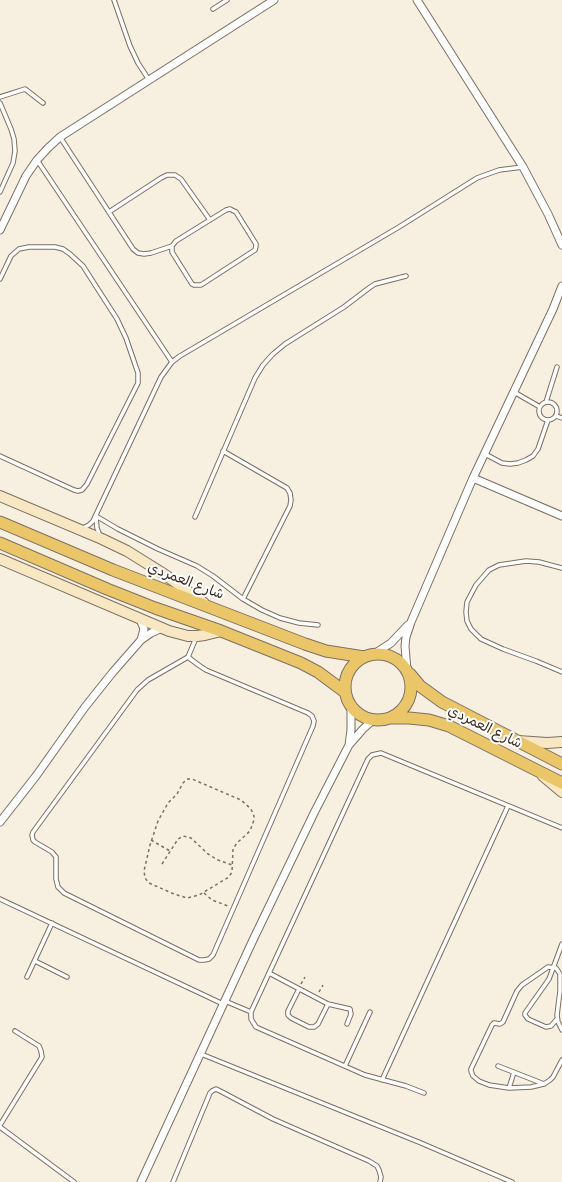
<!DOCTYPE html>
<meta charset="utf-8">
<style>
body{margin:0}
canvas{display:block;background:#f7f0e0}
</style>
<canvas width="562" height="1182"></canvas>
<script>
const ctx = document.querySelector('canvas').getContext('2d');
ctx.lineJoin = 'round';
function toPath(rows) {
  const path = new Path2D();
  for (const r of rows) {
    if (r.length === 3) {
      path.moveTo(r[0] + r[2], r[1]);
      path.arc(r[0], r[1], r[2], 0, 2 * Math.PI);
      continue;
    }
    path.moveTo(r[0], r[1]);
    for (let i = 2; i < r.length; i += 2) path.lineTo(r[i], r[i + 1]);
  }
  return path;
}
function trace(path, color, width, dash) {
  ctx.strokeStyle = color;
  ctx.lineWidth = width;
  ctx.lineCap = dash ? 'butt' : 'round';
  ctx.setLineDash(dash || []);
  ctx.stroke(path);
}
function write(font, color, halo, rows, align = 'center') {
  ctx.font = font + ' Dekko,"Playpen Sans Arabic",sans-serif';
  ctx.lineWidth = 4;
  ctx.setLineDash([]);
  ctx.textBaseline = 'middle';
  ctx.strokeStyle = halo;
  ctx.fillStyle = color;
  for (const [text, x, y, turn = 0] of rows) {
    ctx.save();
    ctx.translate(x, y);
    ctx.rotate((+turn || 0) * Math.PI / 180);
    ctx.textAlign = isNaN(turn) ? turn : align;
    if (halo) ctx.strokeText(text, 0, 0);
    ctx.fillText(text, 0, 0);
    ctx.restore();
  }
}
const path = toPath([
 [187,779,192,779,241,800,251,809,254,816,254,820,250,831,237,843,233,849,232,872,229,877,199,895,187,898,174,894,149,883,145,878,144,871,150,845,158,821,168,803,177,794,183,783,187,779],
 [151,840,170,851],
 [162,864,178,839,183,836,191,838,208,854,218,860,232,865],
 [204,893,212,900,228,906],
 [301,984,305,977],
 [319,992,323,985]
]);
const lane = toPath([
 [114,0,130,46,138,63,149,80],
 [213,9,227,0],
 [0,97,25,89,43,103],
 [0,103,11,129,14,139,15,151,13,163,0,192],
 [60,137,133,249,138,253,144,254,151,253,172,246],
 [37,160,172,362],
 [230,209,236,212,256,244,256,246,255,250,201,285,194,285,192,284,172,252,172,246,176,241,226,210,230,209],
 [109,212,161,178,167,175,175,175,181,179,210,220],
 [0,279,11,256,19,249,29,247,55,247,63,249,70,254,83,266,117,319,126,338,138,373,138,383,87,484,82,490,78,491,74,490,0,456],
 [514,392,540,407],
 [546,402,557,367],
 [548,411,9],
 [556,416,562,418],
 [223,451,287,488,290,493,291,500,290,506,243,599],
 [485,454,502,463,510,464,518,463,526,460,533,456,538,449,548,420],
 [96,516,118,529,158,549,197,566,213,576,243,599,262,610,280,618,299,623,318,625],
 [96,517,97,528,100,536],
 [195,517,255,378,263,365,273,354,285,344,344,307,369,288,375,284,406,276],
 [83,528,89,525,93,521,161,377,172,362,180,356,399,227,477,178,499,170,523,167],
 [562,568,539,562,526,561,499,565,489,570,476,585,467,602,466,612,467,621,471,629,481,639,503,649,536,661,562,672],
 [188,657,197,664,206,670,308,713,312,716,314,721,313,726,213,955,209,959,204,960,199,960,64,893,58,887,56,879,56,857,52,852,35,842,33,840,32,835,33,832,137,690,148,680,188,657,196,638],
 [0,899,223,1004],
 [35,961,67,977],
 [269,973,328,1004,350,1009,351,1014,347,1024],
 [27,977,52,923],
 [299,989,288,1011,288,1015,291,1018,309,1027,314,1027,318,1024,328,1004],
 [225,1001,251,1012],
 [557,1019,551,1026,546,1027,528,1019,525,1015,525,1013,549,979,562,944],
 [562,1030,558,1022,557,1015,560,991,560,974,556,968,548,967,522,985,517,991,503,1022,500,1024,494,1023,492,1025,471,1069,471,1071,473,1076,479,1081,489,1085,509,1088,531,1087,544,1084,550,1080,553,1077,562,1060],
 [201,1054,421,1143,512,1182],
 [345,1066,370,1012],
 [498,1066,544,1084],
 [382,1080,508,806],
 [509,1088,514,1072],
 [424,1093,406,1086,365,1075,256,1027,251,1019,251,1012,368,759,372,755,381,753,562,828],
 [0,1125,42,1057,41,1051,39,1046,15,1031],
 [0,1127,74,1182],
 [173,1182,210,1093,212,1091,216,1089,222,1092,273,1119,369,1161,377,1166,379,1170,381,1177,380,1182]
]);
const street = toPath([
 [417,0,523,167,548,214,562,245],
 [0,230,26,176,37,160,48,148,60,137,274,0],
 [473,478,562,516],
 [140,619,144,629,141,640],
 [374,654,391,643,408,625],
 [407,670,405,646,406,637,411,622,473,478,553,309,562,286],
 [349,745,351,730,351,707],
 [0,822,36,776,85,707,113,672,141,640,151,633,162,628],
 [141,1182,253,940,315,811,349,745,363,729,373,720]
]);
const secondary = toPath([
 [0,496,102,539,127,551,164,574,204,603],
 [0,559,169,631,188,636,197,636,205,635,221,631],
 [518,741,547,743,562,742],
 [543,776,562,792]
]);
const primary = toPath([
 [0,522,113,570,305,644,326,651,364,657],
 [0,543,107,589,155,608,221,631,301,663,318,672,345,692],
 [378,687,33],
 [410,674,420,686,442,702,562,764],
 [392,718,409,718,429,720,449,726,562,783]
]);
const streetNames = [
 ["شارع العمردي",185,583,21],
 ["شارع العمردي",484,729,26]
];
trace(lane, '#7d6f62', 5.5);
trace(street, '#7d6f62', 9);
trace(secondary, '#7d6f62', 12);
trace(primary, '#7d6f62', 13);
trace(path, '#7d6f62', 1.5, [3, 3]);
trace(lane, '#fff', 3.5);
trace(street, '#fff', 7);
trace(secondary, '#f7e8c3', 10);
trace(primary, '#ebc669', 11);
write('14px', '#3b2a1e', '#fff', streetNames);
</script>
